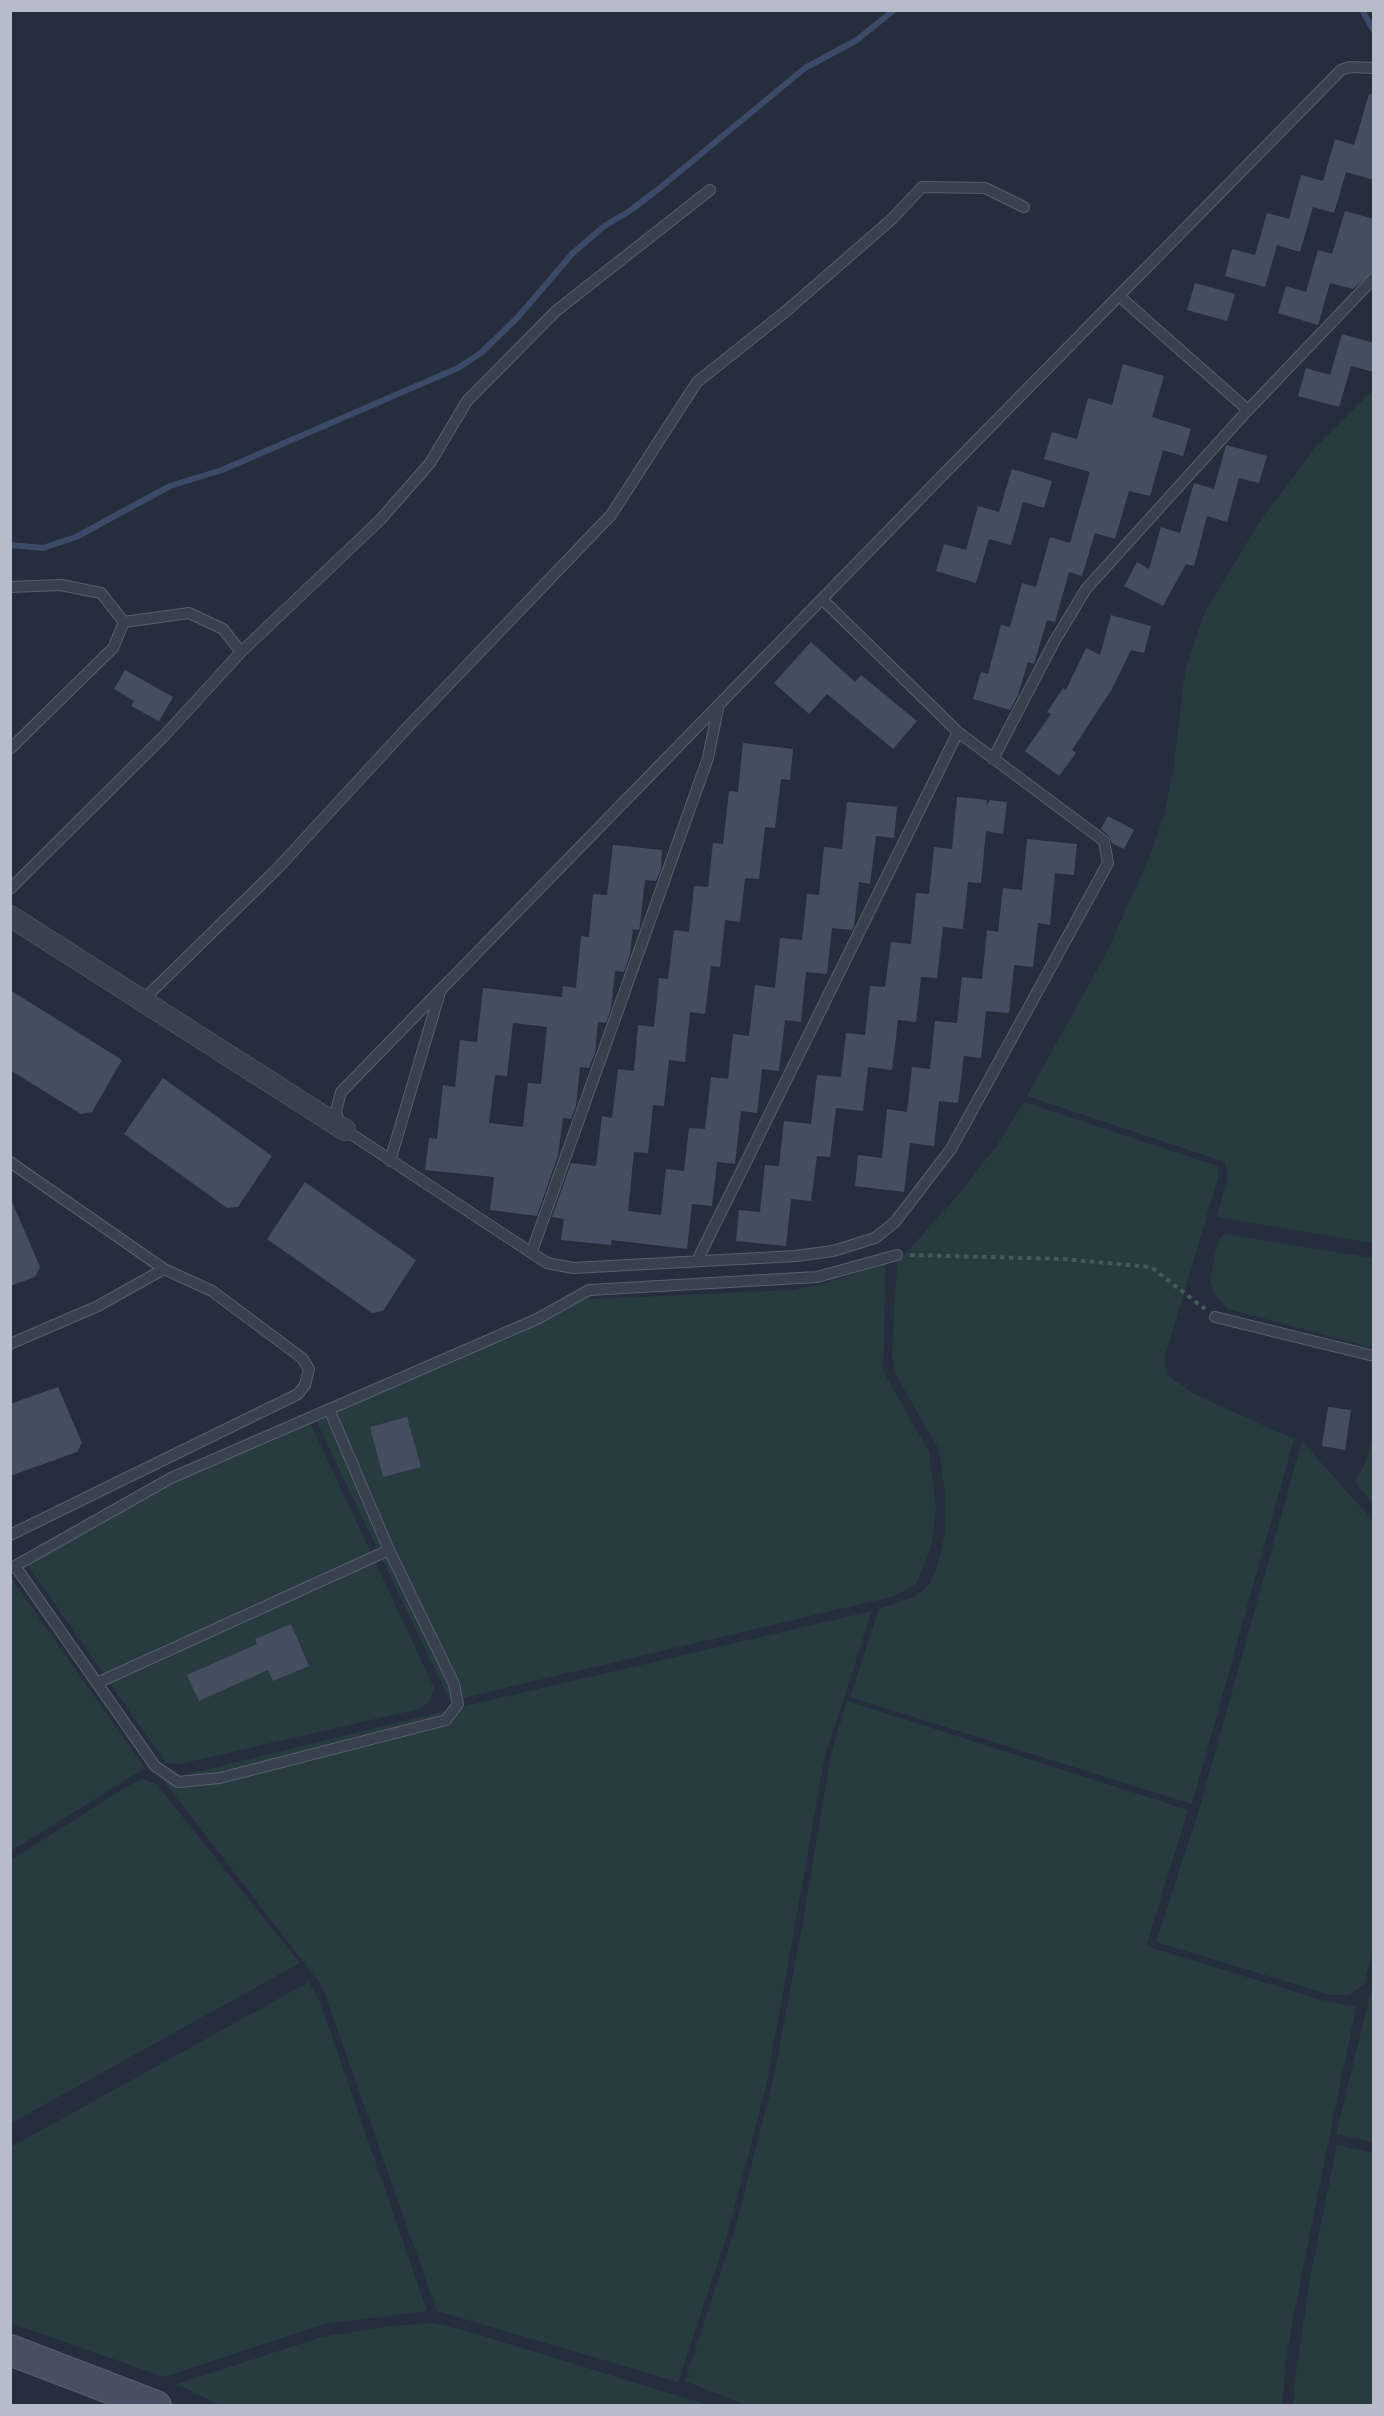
<!DOCTYPE html>
<style>
body{margin:0}
#map{position:relative;width:1384px;height:2416px;overflow:hidden;background:#262e3e;font-family:"Work Sans",sans-serif}
canvas{display:block}
.frame{position:absolute;inset:0;border:12px solid #b6bcc9;pointer-events:none}
</style>
<div id="map">
<canvas width="1384" height="2416"></canvas>
<div class="frame"></div>
</div>
<script>
const ctx = document.querySelector('canvas').getContext('2d');
ctx.lineJoin = 'round';
function paint(path, color) {
  ctx.fillStyle = color;
  ctx.fill(path, 'evenodd');
}
function toPath(rows) {
  const path = new Path2D();
  for (const r of rows) {
    path.moveTo(r[0], r[1]);
    for (let i = 2; i < r.length; i += 2) path.lineTo(r[i], r[i + 1]);
  }
  return path;
}
function trace(path, color, width, dash) {
  ctx.strokeStyle = color;
  ctx.lineWidth = width;
  ctx.lineCap = dash ? 'butt' : 'round';
  ctx.setLineDash(dash || []);
  ctx.stroke(path);
}
const green = toPath([
 [1373,390,1373,1243,1217,1217,1227,1178,1225,1162,1027,1096,1106,954,1150,856,1164,816,1173,771,1185,672,1204,614,1257,526,1314,449],
 [1024,1102,1217,1166,1218,1178,1165,1357,1167,1375,1196,1395,1294,1439,1192,1804,850,1697,879,1609,914,1597,929,1585,937,1567,945,1534,945,1492,939,1450,896,1375,892,1355,897,1263,960,1193,996,1147],
 [1223,1234,1373,1258,1373,1348,1228,1309,1216,1296,1210,1282,1217,1243],
 [886,1264,883,1371,929,1452,936,1508,931,1548,916,1584,895,1596,450,1701,312,1412,574,1300,792,1290,819,1285],
 [307,1416,434,1688,429,1702,419,1709,180,1764,166,1763,25,1561,184,1468],
 [1373,1436,1374,1504,1373,1504,1355,1482,1364,1466],
 [1302,1441,1373,1521,1373,1949,1364,1985,1349,1995,1331,1995,1156,1942,1199,1810],
 [11,1578,145,1768,11,1851,10,1851],
 [872,1611,825,1756,767,2083,727,2236,678,2382,437,2311,322,1986,163,1780,465,1706],
 [847,1701,1188,1810,1146,1946,1322,2000,1356,2007,1304,2263,1287,2352,1282,2405,749,2406,685,2381,734,2232,772,2085,805,1910,830,1758],
 [143,1779,157,1785,300,1963,11,2123,11,1860,131,1784],
 [309,1982,320,2002,427,2311,324,2324,164,2377,11,2323,11,2147],
 [1373,1983,1373,2142,1336,2134],
 [1337,2145,1373,2153,1373,2405,1293,2405,1297,2364,1312,2268],
 [434,2323,470,2332,708,2405,221,2406,177,2384,322,2337,389,2326]
]);
const stream = toPath([
 [1362,10,1374,31],
 [10,545,43,548,76,537,170,486,222,470,458,368,481,353,518,317,572,254,603,227,631,210,661,187,805,68,857,40,894,10]
]);
const building = toPath([
 [1369,94,1374,95,1374,180,1346,172,1334,213,1313,207,1300,252,1277,245,1265,287,1225,276,1232,249,1255,255,1267,213,1289,219,1301,175,1323,181,1335,139,1354,145],
 [1345,211,1374,219,1374,271,1353,289,1330,283,1318,325,1278,313,1286,286,1306,292,1318,250,1332,254],
 [1195,283,1235,294,1227,321,1187,310],
 [1342,334,1374,343,1374,372,1351,366,1339,407,1298,396,1306,368,1330,375],
 [1123,364,1164,376,1152,417,1191,429,1183,456,1163,450,1150,496,1129,491,1115,539,1095,533,1082,576,1069,572,1055,622,1047,620,1034,664,1028,662,1018,695,1010,710,973,699,981,672,988,674,1001,625,1010,627,1022,583,1036,587,1050,537,1070,543,1090,472,1044,459,1052,432,1077,439,1088,398,1112,405],
 [1226,445,1267,456,1259,483,1239,478,1227,522,1207,516,1194,566,1186,564,1163,606,1124,586,1137,562,1149,569,1161,527,1180,533,1194,483,1214,489],
 [1012,469,1052,481,1044,508,1023,502,1011,545,989,539,976,583,936,571,944,544,966,550,978,506,999,512],
 [1111,615,1151,626,1144,653,1131,650,1112,689,1072,750,1076,753,1059,776,1025,751,1051,714,1047,712,1063,688,1066,690,1086,648,1100,655],
 [811,642,855,682,861,675,917,721,893,749,827,694,809,714,774,683],
 [125,670,173,697,159,721,131,706,134,701,114,689],
 [743,743,793,749,790,780,781,779,775,828,765,827,759,879,745,878,740,922,725,920,720,967,711,966,705,1014,690,1012,685,1062,669,1060,664,1106,653,1105,648,1153,634,1152,628,1211,661,1215,666,1169,684,1171,689,1128,705,1129,711,1077,728,1079,733,1034,749,1036,755,985,775,988,780,938,802,940,807,894,819,895,824,847,842,849,847,802,897,807,894,838,876,836,870,884,859,882,854,926,852,930,832,928,827,974,806,972,801,1022,785,1020,779,1071,762,1069,757,1113,741,1111,735,1164,717,1162,712,1206,692,1204,687,1249,612,1240,611,1245,561,1240,564,1219,552,1217,571,1163,596,1166,602,1116,612,1118,618,1069,634,1071,638,1025,654,1027,659,978,668,979,674,930,689,932,694,886,708,887,713,843,723,844,729,791,738,792],
 [957,797,987,800,986,806,990,800,1007,802,1003,834,986,831,981,883,968,882,963,929,943,927,937,978,921,977,916,1022,898,1020,892,1070,868,1067,863,1111,836,1108,830,1157,817,1156,811,1201,791,1199,786,1246,736,1241,739,1210,760,1212,765,1165,779,1166,784,1121,811,1124,817,1075,841,1077,846,1033,865,1035,870,986,885,987,891,942,911,944,916,893,929,894,934,847,952,849],
 [1108,816,1134,830,1124,849,1112,843,1109,836,1101,829],
 [1027,839,1077,844,1074,875,1055,873,1050,925,1038,923,1033,967,1014,965,1009,1013,986,1011,981,1058,964,1056,958,1103,939,1101,934,1146,910,1143,904,1192,855,1186,858,1155,882,1158,887,1109,907,1112,912,1067,930,1069,935,1021,957,1023,962,977,982,979,987,930,998,932,1003,888,1022,890],
 [613,845,662,850,661,869,656,881,645,880,640,925,639,930,633,929,630,954,624,972,615,971,611,1008,606,1023,598,1022,595,1053,589,1068,580,1067,576,1106,571,1119,563,1118,558,1155,537,1216,490,1210,494,1177,425,1170,429,1138,437,1139,443,1085,455,1087,460,1040,477,1042,483,988,562,997,563,986,576,988,581,936,589,937,593,894,607,895],
 [513,1023,547,1027,541,1084,528,1083,523,1127,489,1123,495,1075,507,1076],
 [10,990,122,1060,92,1112,81,1114,10,1070],
 [163,1078,272,1156,238,1207,227,1208,124,1134],
 [305,1182,416,1260,383,1311,372,1313,267,1239],
 [10,1197,40,1267,35,1277,10,1286],
 [58,1387,82,1443,77,1452,10,1476,10,1404],
 [1328,1407,1351,1410,1345,1450,1322,1446],
 [407,1417,421,1467,383,1477,370,1427],
 [291,1624,309,1666,273,1681,268,1670,199,1701,187,1675,257,1644,255,1639]
]);
const path = toPath([
 [910,1255,1063,1259,1151,1267,1205,1309]
]);
const lane = toPath([
 [1119,296,1248,410],
 [10,587,61,585,101,593,124,622,113,648,10,749],
 [822,599,958,732,1104,841,1108,863,951,1149,895,1222,875,1238,833,1251,796,1256,573,1268,547,1263,345,1130,339,1122,336,1111,341,1092,822,599,979,438,1341,70,1350,67,1374,68],
 [124,622,189,613,223,629,241,652],
 [993,759,1054,642,1086,589,1248,410,1374,278],
 [10,889,164,736,241,652,380,520,430,463,467,401,556,311,710,190],
 [143,1000,276,870,406,729,611,515,697,382,785,312,892,219,922,187,985,188,1024,207],
 [390,1161,440,992],
 [10,1162,164,1269,212,1291,302,1358,309,1369,305,1385,298,1394,10,1535],
 [532,1251,708,758,719,704],
 [697,1261,958,732],
 [1215,1317,1374,1356],
 [10,1344,98,1306,164,1269],
 [15,1566,171,1478,537,1319,589,1290,817,1277,897,1255],
 [11,1567,15,1566,155,1766,178,1782,220,1778,446,1720,458,1704,454,1684,389,1550,329,1409],
 [97,1683,389,1550]
]);
const street = toPath([
 [10,916,345,1130]
]);
const secondary = toPath([
 [10,2350,156,2406]
]);
paint(green, '#283b3f');
trace(stream, '#3c4a67', 6);
paint(building, '#454e60');
trace(lane, '#585e6c', 12);
trace(street, '#585e6c', 22);
trace(secondary, '#585e6c', 32);
trace(path, '#46585c', 4, [4.5, 4.5]);
trace(lane, '#3a414e', 10);
trace(street, '#3a414e', 21);
trace(secondary, '#484f61', 30);
</script>
